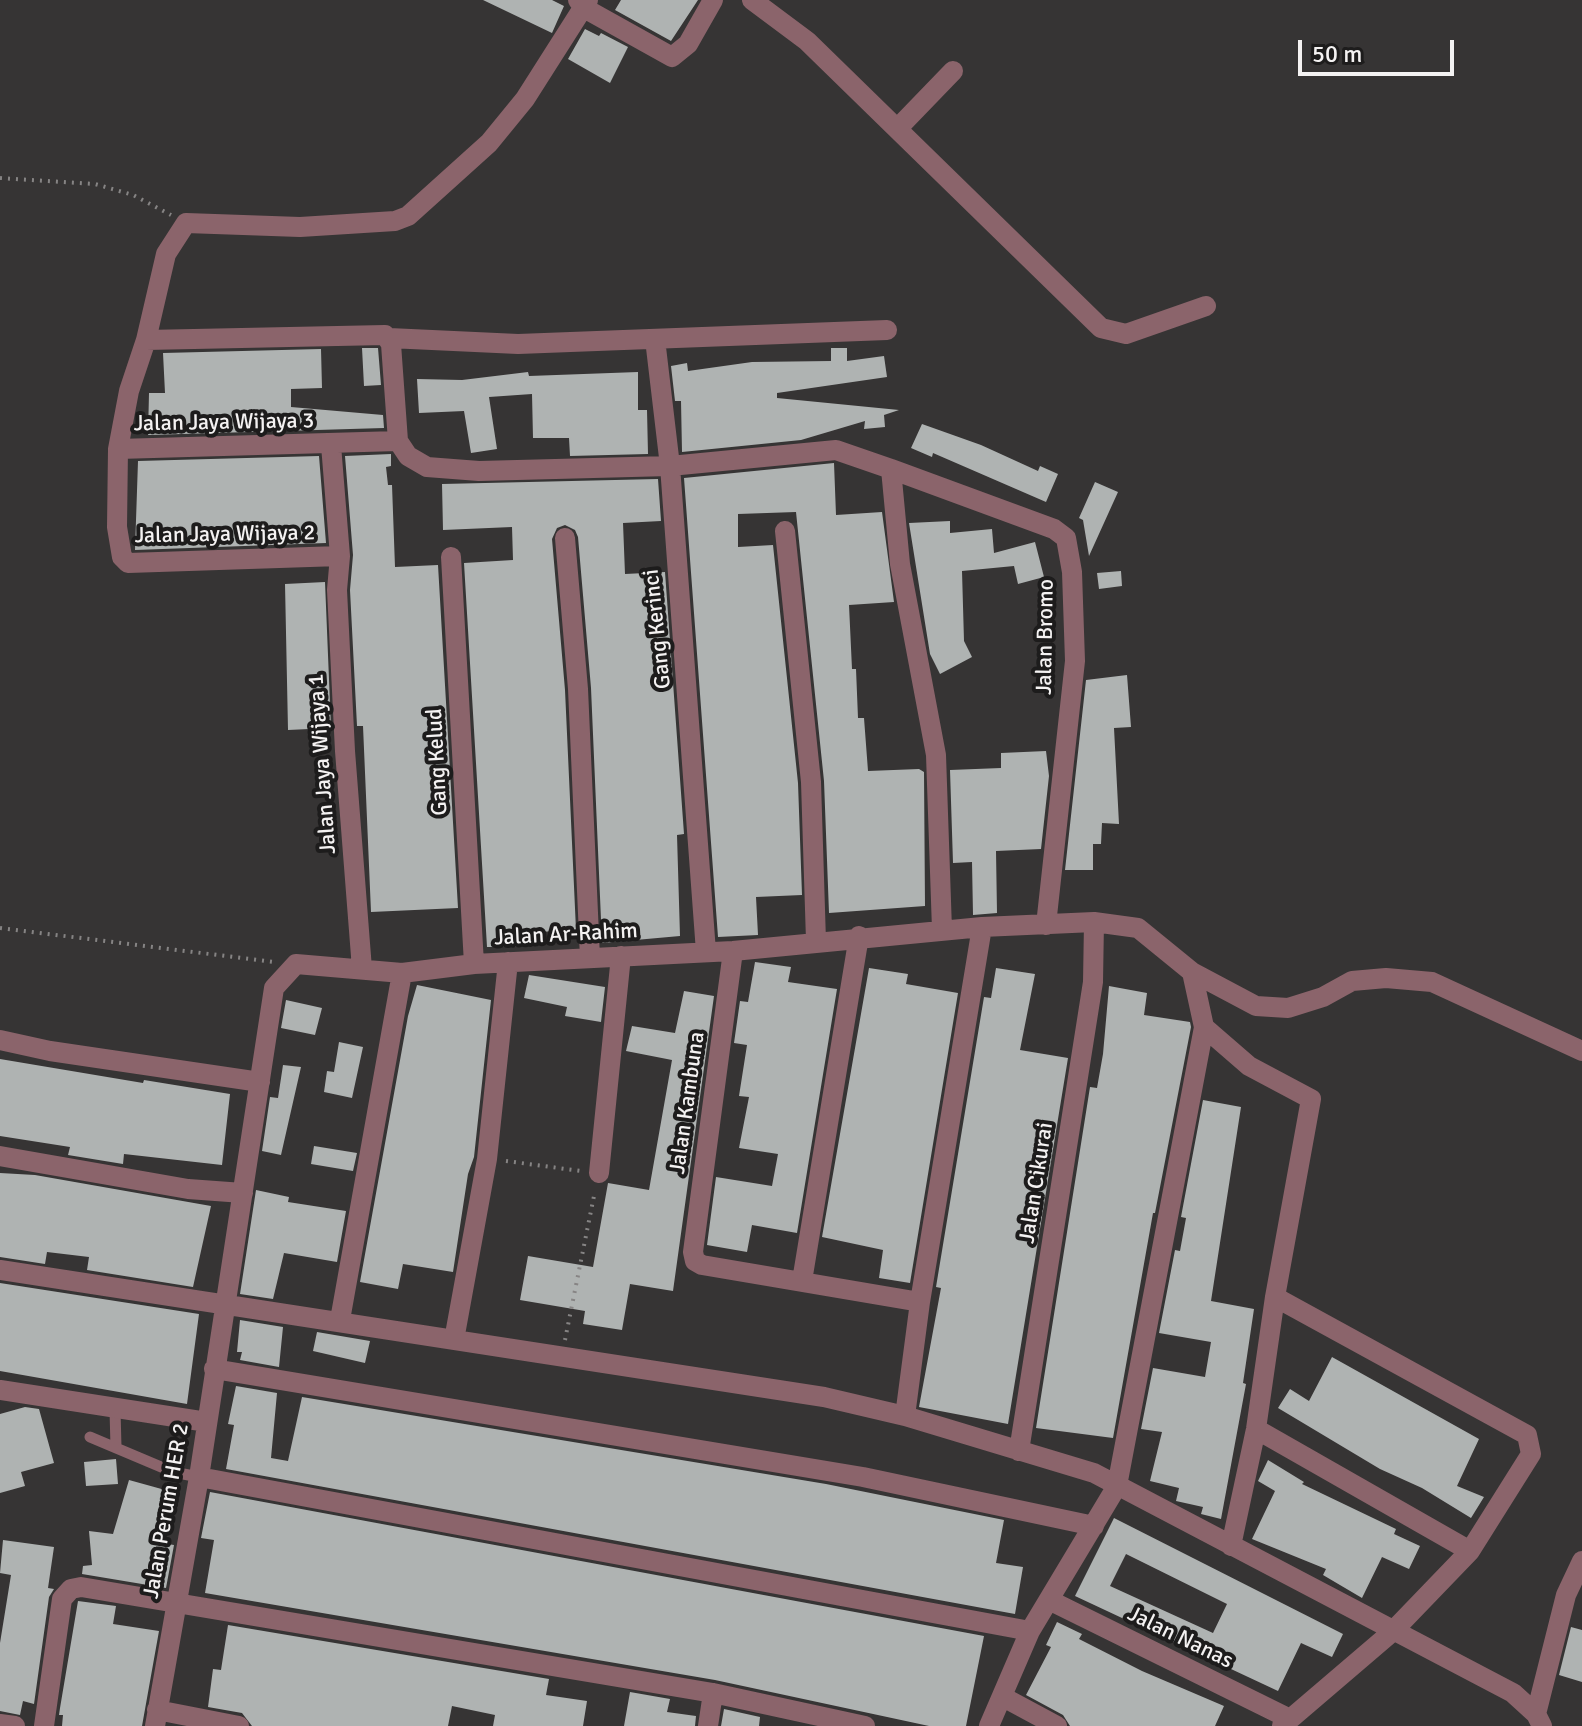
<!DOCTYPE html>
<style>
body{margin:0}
#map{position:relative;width:1582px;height:1726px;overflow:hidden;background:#363434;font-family:Signika,sans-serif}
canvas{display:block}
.scale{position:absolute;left:1298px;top:40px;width:156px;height:36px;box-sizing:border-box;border:4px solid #f4f2f2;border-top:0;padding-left:10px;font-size:24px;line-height:28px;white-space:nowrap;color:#f4f2f2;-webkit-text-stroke:6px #1d1c1c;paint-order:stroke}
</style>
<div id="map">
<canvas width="1582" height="1726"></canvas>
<div class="scale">50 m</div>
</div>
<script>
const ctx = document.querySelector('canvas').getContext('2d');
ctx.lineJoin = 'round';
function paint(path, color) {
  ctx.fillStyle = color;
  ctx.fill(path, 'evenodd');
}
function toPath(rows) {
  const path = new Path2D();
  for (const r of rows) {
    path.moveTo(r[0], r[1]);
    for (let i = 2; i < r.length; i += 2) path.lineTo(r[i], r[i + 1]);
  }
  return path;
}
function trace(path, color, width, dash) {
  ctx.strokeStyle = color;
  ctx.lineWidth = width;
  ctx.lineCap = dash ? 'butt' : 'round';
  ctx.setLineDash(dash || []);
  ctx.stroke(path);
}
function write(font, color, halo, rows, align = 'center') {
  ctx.font = font + ' Signika,sans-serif';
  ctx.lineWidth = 8;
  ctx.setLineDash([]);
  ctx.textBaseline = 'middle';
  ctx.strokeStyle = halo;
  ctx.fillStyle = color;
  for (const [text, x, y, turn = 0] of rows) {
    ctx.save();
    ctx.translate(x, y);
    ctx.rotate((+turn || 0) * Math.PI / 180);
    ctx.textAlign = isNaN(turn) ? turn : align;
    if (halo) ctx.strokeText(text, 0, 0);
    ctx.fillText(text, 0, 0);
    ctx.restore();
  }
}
const building = toPath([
 [483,0,552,0,564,6,552,33],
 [621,0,698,0,671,41,615,10],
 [585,29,599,36,601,33,628,47,610,83,568,59],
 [362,348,378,348,381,385,364,386],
 [831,348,847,348,847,361,884,356,887,377,777,393,777,398,899,410,884,415,885,427,864,429,865,421,801,440,682,452,681,401,675,401,671,366,687,363,688,371,752,362,831,361],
 [321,349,322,388,291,389,291,407,383,415,384,428,148,435,149,393,165,393,163,353],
 [528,372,529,376,638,372,638,410,647,410,648,454,570,456,569,438,533,438,532,394,489,397,497,449,471,453,464,411,419,413,417,379,462,380],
 [922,424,981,445,1038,471,1040,466,1058,474,1046,502,933,453,932,457,911,448],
 [391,454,391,466,386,467,388,485,392,485,395,567,438,565,458,908,371,912,363,726,357,726,350,590,353,555,345,456],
 [319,456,326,543,135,550,138,461],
 [834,463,836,515,882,512,894,602,849,605,852,669,856,669,858,718,864,718,868,771,919,769,924,772,925,906,829,913,824,781,796,512,738,514,738,547,773,545,798,783,802,895,756,897,758,935,718,937,684,478],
 [658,479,661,521,623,523,625,574,665,572,684,834,677,835,680,936,602,943,591,688,578,537,575,530,565,525,557,528,552,539,565,690,576,930,519,933,519,947,487,947,464,563,513,560,512,527,443,530,442,484],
 [1095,482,1118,492,1089,556,1083,520,1079,518],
 [950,521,950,533,992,529,994,553,1035,542,1044,577,1018,584,1014,566,962,571,964,641,972,657,940,674,930,654,909,523],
 [1121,571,1122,586,1099,589,1097,573],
 [325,582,331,728,288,730,285,584],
 [1127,675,1131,727,1114,728,1119,824,1102,823,1101,844,1093,844,1093,870,1065,870,1086,680],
 [1046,751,1049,776,1041,849,996,851,997,913,973,915,972,862,953,863,950,770,1001,768,1001,753],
 [755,962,791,967,788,982,837,989,797,1233,752,1225,747,1252,707,1245,716,1177,772,1186,778,1154,739,1148,749,1097,739,1096,747,1045,734,1043,740,1001,748,1002],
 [869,968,908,974,906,984,958,993,910,1283,879,1278,883,1250,822,1237],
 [996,968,1035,974,1020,1050,1068,1058,1008,1424,919,1407,941,1288,936,1287,984,997,991,998],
 [529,975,605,987,601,1022,565,1016,567,1007,524,998],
 [417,985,491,1000,474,1157,468,1174,453,1272,403,1264,398,1289,360,1282,408,1016],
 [1109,986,1147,993,1144,1015,1190,1022,1191,1027,1155,1213,1153,1213,1113,1438,1036,1428,1090,1087,1097,1088,1103,1054],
 [684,991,714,996,673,1291,630,1284,622,1330,583,1324,585,1311,520,1300,528,1256,593,1267,608,1183,649,1190,672,1060,626,1051,632,1026,675,1033],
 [286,1000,322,1008,315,1035,281,1028],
 [339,1042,363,1047,352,1098,324,1092,327,1071,334,1072],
 [0,1059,143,1083,144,1080,230,1094,222,1165,124,1154,123,1164,68,1155,70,1147,0,1136],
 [283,1065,301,1067,281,1155,262,1151,270,1097,278,1098],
 [1203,1100,1241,1107,1211,1301,1254,1309,1243,1383,1246,1384,1221,1519,1201,1514,1203,1507,1176,1501,1179,1488,1150,1481,1162,1432,1141,1429,1153,1368,1205,1377,1211,1342,1159,1333,1175,1250,1180,1251,1186,1218,1181,1217],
 [314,1146,357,1153,353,1171,311,1164],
 [0,1173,35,1175,211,1206,193,1287,87,1270,89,1257,47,1252,45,1264,0,1257],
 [256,1190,289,1197,288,1202,346,1211,337,1262,284,1253,273,1299,240,1294],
 [0,1283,199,1314,187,1404,0,1371],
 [240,1320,283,1327,279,1367,240,1360,242,1352,237,1352],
 [317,1332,370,1341,365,1363,313,1351],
 [1332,1357,1479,1439,1457,1486,1484,1497,1471,1518,1422,1488,1380,1469,1278,1408,1290,1389,1309,1401],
 [236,1386,277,1393,271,1458,288,1461,302,1397,826,1484,1004,1520,996,1563,1023,1567,1015,1614,226,1469,234,1425,228,1424],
 [25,1407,39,1409,54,1463,21,1472,25,1486,0,1493,0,1414],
 [116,1459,118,1484,86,1486,84,1462],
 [1268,1460,1304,1482,1302,1484,1396,1529,1394,1534,1420,1546,1409,1569,1382,1557,1362,1598,1323,1575,1326,1569,1252,1539,1275,1491,1258,1481],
 [129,1480,176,1493,161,1543,174,1545,166,1588,82,1574,83,1566,92,1565,89,1531,113,1534],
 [210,1492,984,1636,966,1726,929,1726,715,1680,205,1593,214,1540,201,1538],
 [1114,1518,1343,1634,1332,1657,1301,1643,1278,1691,1075,1596],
 [1126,1554,1227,1604,1213,1633,1110,1586],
 [3,1540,54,1547,48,1588,54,1589,49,1597,34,1704,23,1701,20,1715,0,1711,0,1643,11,1575,0,1573],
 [78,1601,116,1606,113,1624,159,1631,142,1726,62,1726,63,1715,59,1715,60,1708],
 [1057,1622,1082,1634,1079,1639,1142,1671,1224,1706,1215,1726,1070,1726,1063,1715,1026,1695,1051,1647,1046,1645],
 [228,1625,549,1679,546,1695,587,1701,583,1726,493,1726,495,1715,452,1706,448,1726,252,1726,242,1713,208,1707,213,1669,221,1670],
 [1571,1627,1582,1630,1582,1682,1559,1675],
 [630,1692,670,1699,667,1712,696,1716,695,1726,624,1726],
 [724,1709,760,1717,759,1726,721,1726]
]);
const path = toPath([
 [0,178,95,184,133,195,171,215],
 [0,928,274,962],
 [506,1161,581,1171],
 [565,1340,595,1191]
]);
const service = toPath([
 [115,1410,116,1447],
 [90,1437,173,1472,199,1477]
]);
const minor = toPath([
 [578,0,584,8,672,57,688,44,713,0],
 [752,0,807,41,1101,328,1126,334,1206,306],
 [897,129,953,71],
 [389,338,518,344,887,330],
 [146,340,166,254,186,223,300,227,395,221,408,216,489,143,525,99,588,0],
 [331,445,340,556,337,590,345,751,362,969],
 [118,449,398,441,408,456,427,467,479,471,670,466,655,339],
 [891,469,1054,529,1066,538,1072,572,1075,661,1046,925],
 [785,531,811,782,816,941],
 [565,538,578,689,590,958],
 [340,556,128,563,122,557,117,527,118,449,129,391,146,340,385,335,391,344,398,441],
 [451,557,474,964],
 [733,951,693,1252,695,1261,702,1265,920,1302],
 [706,952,670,466,836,450,891,469,900,564,936,755,942,930],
 [1192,972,1204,1027,1249,1066,1311,1099,1275,1297,1256,1429,1231,1546],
 [0,1040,50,1051,260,1082],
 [0,1156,188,1189,243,1193],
 [599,1173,621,956],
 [0,1270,824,1397,905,1416,1094,1473,1513,1693,1536,1714,1542,1726],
 [802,1281,859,936],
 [1275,1297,1527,1435,1531,1454,1470,1551,1392,1632,1282,1726],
 [340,1320,402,973],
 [454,1340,487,1159,508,962],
 [214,1369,863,1477,1094,1526],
 [0,1390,207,1422],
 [905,1416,920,1302,982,927],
 [1256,1429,1470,1551],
 [1019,1451,1093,982,1094,922],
 [199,1477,1030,1631,1117,1486,1204,1027],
 [1049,1600,1290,1719],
 [1003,1697,1057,1726],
 [157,1710,239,1726],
 [1536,1714,1566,1595,1582,1561],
 [0,1724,15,1726],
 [44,1726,62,1599,71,1589,81,1587,713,1693,865,1726],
 [155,1726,199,1477,274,988,296,964,402,973,474,964,733,951,982,927,1094,922,1138,928,1192,972,1256,1006,1288,1008,1323,997,1352,981,1386,978,1432,982,1582,1051],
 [708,1726,713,1693],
 [989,1726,1030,1631]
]);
const streetNames = [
 ["Jalan Jaya Wijaya 3",224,423,-1],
 ["Jalan Jaya Wijaya 2",225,535,-1],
 ["Gang Kerinci",658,629,-96],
 ["Jalan Bromo",1046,637,-89],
 ["Gang Kelud",438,762,-93],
 ["Jalan Jaya Wijaya 1",323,764,-94],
 ["Jalan Ar-Rahim",566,935,-3],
 ["Jalan Kambuna",688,1103,-82],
 ["Jalan Cikurai",1037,1183,-81],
 ["Jalan Perum HER 2",167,1511,-80],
 ["Jalan Nanas",1180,1638,26]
];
paint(building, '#afb3b2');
trace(path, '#868484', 4, [2, 6]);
trace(service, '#8b646b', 11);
trace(minor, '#8b646b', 20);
write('22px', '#f4f2f2', '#1d1c1c', streetNames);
</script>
